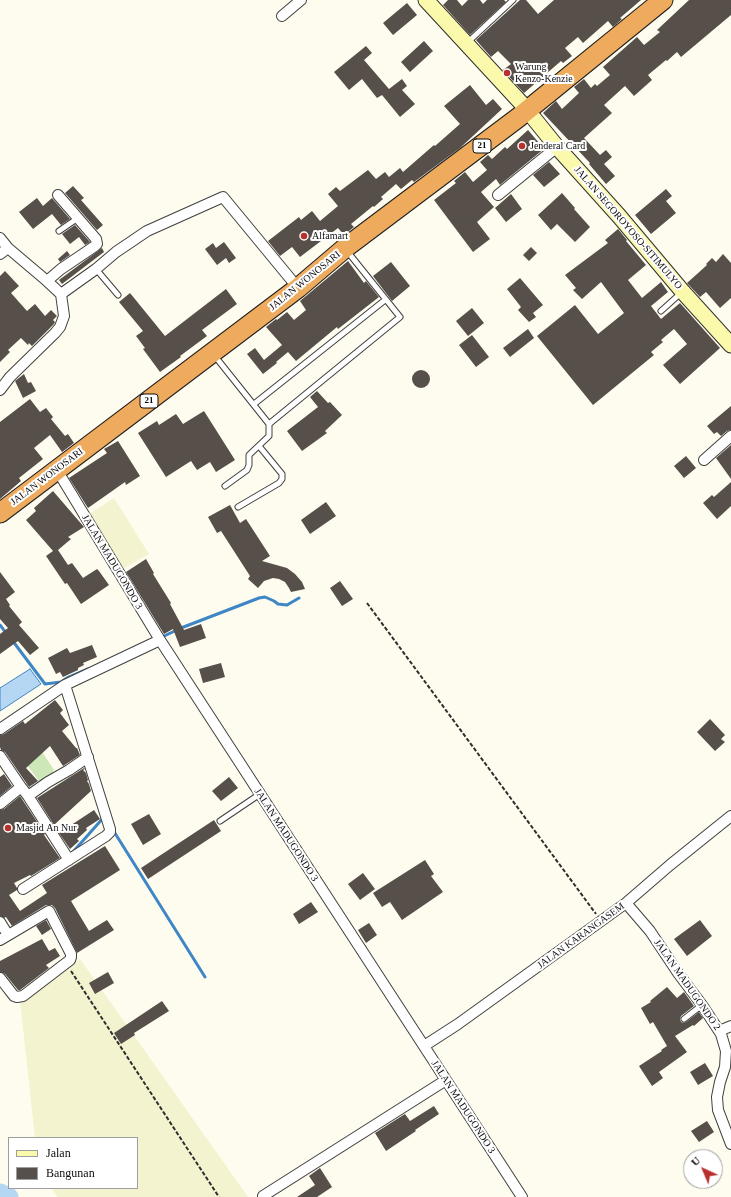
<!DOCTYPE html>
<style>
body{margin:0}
#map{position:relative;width:731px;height:1197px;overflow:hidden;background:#fefcee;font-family:Georgia,serif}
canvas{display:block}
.legend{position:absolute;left:8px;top:1137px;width:130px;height:52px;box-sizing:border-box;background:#fff;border:1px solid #9e9e9e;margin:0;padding:5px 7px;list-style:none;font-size:12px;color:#0d0d0d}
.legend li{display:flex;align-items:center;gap:8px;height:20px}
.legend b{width:20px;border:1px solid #9e9e9e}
.north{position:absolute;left:683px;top:1149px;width:40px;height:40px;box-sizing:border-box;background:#fff;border:1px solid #9e9e9e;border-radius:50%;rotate:316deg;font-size:11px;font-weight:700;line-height:16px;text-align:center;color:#0d0d0d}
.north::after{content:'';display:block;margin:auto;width:14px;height:18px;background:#b7302b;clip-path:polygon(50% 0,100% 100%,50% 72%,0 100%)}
</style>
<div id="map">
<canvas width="731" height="1197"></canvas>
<ul class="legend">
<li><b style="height:5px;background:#fbf9ac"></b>Jalan</li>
<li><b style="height:11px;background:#564f4a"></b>Bangunan</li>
</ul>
<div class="north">U</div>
</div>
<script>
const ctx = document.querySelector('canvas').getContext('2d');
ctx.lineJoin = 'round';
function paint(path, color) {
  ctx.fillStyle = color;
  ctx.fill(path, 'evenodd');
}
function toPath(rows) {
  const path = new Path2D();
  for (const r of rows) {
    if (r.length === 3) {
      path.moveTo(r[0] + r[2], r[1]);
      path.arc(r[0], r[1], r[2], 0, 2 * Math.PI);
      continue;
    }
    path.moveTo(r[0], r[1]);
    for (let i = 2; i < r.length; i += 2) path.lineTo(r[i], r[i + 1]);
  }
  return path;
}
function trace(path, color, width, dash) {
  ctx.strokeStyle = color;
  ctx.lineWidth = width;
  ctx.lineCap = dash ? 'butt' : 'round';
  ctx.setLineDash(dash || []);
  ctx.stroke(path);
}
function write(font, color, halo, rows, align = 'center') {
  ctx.font = font + ' Georgia,serif';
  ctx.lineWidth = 4;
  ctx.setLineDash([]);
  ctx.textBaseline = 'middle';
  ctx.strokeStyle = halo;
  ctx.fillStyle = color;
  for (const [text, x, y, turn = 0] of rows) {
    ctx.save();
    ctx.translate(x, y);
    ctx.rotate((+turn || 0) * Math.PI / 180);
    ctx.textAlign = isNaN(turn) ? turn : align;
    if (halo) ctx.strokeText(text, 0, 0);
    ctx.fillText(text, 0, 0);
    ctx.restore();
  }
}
const farmland = toPath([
 [114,498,149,554,121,570,86,516],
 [80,959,248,1197,58,1197,51,1188,137,1188,137,1138,35,1138,20,1000]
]);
const green = toPath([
 [35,741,54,770,50,777,39,781,17,752]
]);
const water = toPath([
 [30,669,41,684,0,711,0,688,30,669]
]);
const stream = toPath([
 [0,625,6,633],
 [160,638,181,628,259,598,265,597,274,601,278,604,287,605,299,598],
 [12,640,45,684,61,682,67,678,88,669],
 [113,830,205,977],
 [72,853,104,817]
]);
const river = toPath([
 [0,1193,9,1197]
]);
const building = toPath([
 [448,0,457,0,462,6,468,0,480,0,483,4,487,0,504,0,506,2,470,35,443,5],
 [520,0,526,0,538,14,554,0,641,0,620,18,622,19,613,27,608,21,583,43,578,37,565,48,572,56,563,63,561,61,524,93,503,70,511,64,498,51,491,57,476,40],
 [689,0,731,0,731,15,681,57,677,52,667,61,666,60,648,75,652,80,634,96,625,86,604,105,612,113,584,138,600,155,606,150,612,157,604,164,615,176,606,184,589,164,590,163,543,113,556,101,562,109,579,93,574,87,584,79,591,88,595,84,597,86,610,75,603,67,637,37,644,45,660,32,657,30],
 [407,3,417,15,393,35,383,23],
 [424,41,433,51,410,72,401,62],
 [366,46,372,53,364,60,389,89,402,79,407,86,402,90,415,104,400,117,382,95,377,98,362,79,349,90,334,72],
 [470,85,486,105,493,99,502,109,460,148,414,182,412,180,401,189,396,184,381,197,383,199,374,207,373,206,351,224,354,227,344,235,338,228,300,257,292,247,280,256,268,241,299,217,301,220,312,211,320,221,338,206,328,194,336,187,340,191,368,170,376,179,385,172,389,177,400,168,403,172,434,145,435,146,460,124,444,106],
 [528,130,540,144,541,143,545,148,500,185,496,179,481,192,494,207,477,222,490,239,473,252,434,200,456,183,454,181,465,172,473,182,487,170,480,162,488,155,492,159,505,147,507,149],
 [549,162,560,174,544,187,533,175],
 [73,186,84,198,81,200,103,225,97,230,65,193],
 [666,189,672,196,666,201,676,213,651,234,635,215],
 [562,193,575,208,574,209,590,227,575,242,557,224,551,230,538,215],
 [511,194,522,209,506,222,495,208],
 [37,198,43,206,52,198,70,219,61,225,52,214,33,229,19,212],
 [75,225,90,242,85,245,79,237,70,244,62,234],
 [618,229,627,240,626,241,646,265,628,280,642,298,661,282,668,292,651,306,661,319,680,303,720,348,680,384,663,365,687,344,674,329,661,340,663,342,651,352,654,355,593,405,537,336,575,305,598,334,624,313,601,282,582,299,573,290,576,288,565,275,608,243,605,240],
 [224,242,236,258,229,263,226,258,217,265,205,249,213,243,216,248],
 [531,247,537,253,529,261,523,255],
 [102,248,104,252,62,284,59,280],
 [67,251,70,255,60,262,58,259],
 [723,254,731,263,731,298,720,308,706,292,700,297,687,283,707,265,706,264,712,258,716,262],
 [348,261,364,283,366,281,379,297,338,329,337,327,296,361,288,352,276,362,277,363,263,374,247,354,255,348,264,360,282,345,266,327,276,319,277,320,287,312,294,320,306,310,300,301],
 [391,262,410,286,392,301,373,276],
 [5,271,19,286,11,293,27,311,35,304,45,316,51,310,57,316,53,320,55,322,54,324,32,346,29,343,28,345,21,338,8,350,10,352,0,362,0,276],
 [520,278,543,305,533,313,536,317,529,322,518,310,521,307,507,289],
 [226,289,237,304,202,330,207,336,180,356,181,357,160,372,143,349,145,348,136,336,143,331,119,302,130,293,165,336],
 [472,308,484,323,468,336,456,321],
 [528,329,534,338,510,357,503,348],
 [472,335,489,357,476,367,459,345],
 [421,379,9],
 [24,374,28,383,31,382,36,391,23,398,15,381],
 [317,391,328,403,330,402,342,415,325,431,327,433,302,451,287,431,318,407,310,397],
 [30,399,40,412,46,408,53,417,51,419,65,436,68,434,74,443,62,452,50,435,34,448,43,459,19,478,21,481,0,499,0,422],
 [731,406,731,430,727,431,721,436,717,432,714,434,707,426],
 [204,411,235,460,216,472,210,462,197,470,191,461,166,477,138,433,157,421,159,425,176,414,183,424],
 [118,441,140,476,126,485,125,482,88,508,69,478,107,453,104,449],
 [731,445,731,479,716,458],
 [686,456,696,468,684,478,674,466],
 [731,482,731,506,717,519,703,503,712,495,714,497],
 [53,491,84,527,68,537,71,539,58,550,68,565,72,563,83,578,97,569,99,571,109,585,81,604,67,583,65,584,46,556,53,551,26,520,36,511,34,508],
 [326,502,336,516,310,534,301,520],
 [230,505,240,523,246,519,270,556,262,561,287,568,295,574,302,582,305,589,291,592,289,588,285,582,279,579,273,578,264,581,258,588,248,579,250,576,221,531,217,533,208,517],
 [146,559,154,573,153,574,171,603,170,604,184,630,201,624,206,638,180,647,173,629,164,634,126,572],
 [0,572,15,592,6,599,10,605,9,606,22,622,19,625,39,648,30,655,18,641,0,654,0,634,8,628,0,619],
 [340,581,353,599,342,606,330,588],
 [92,645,97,657,83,663,84,665,78,668,78,670,63,677,60,672,56,674,48,658,67,648,70,653],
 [221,663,225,677,203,683,199,669],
 [55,700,63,710,60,713,69,725,62,731,76,748,77,748,80,755,63,766,50,746,26,768,38,781,29,787,5,752,1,750,0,747,0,735,4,734,23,721,25,724],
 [710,719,725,735,721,739,725,742,715,751,697,732],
 [84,768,85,769,83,770,86,773,88,780,87,781,89,784,91,791,54,825,37,798],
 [4,774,12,786,0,796,0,777],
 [229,777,238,788,221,801,212,791],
 [20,796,45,834,44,835,60,858,31,876,30,875,14,883,17,888,17,890,9,895,20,911,47,893,42,885,105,846,120,870,71,901,89,931,107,920,114,930,77,953,55,908,52,905,46,905,12,926,6,917,4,918,0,916,0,810,4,809],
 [94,810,100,819,86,828,87,830,77,839,79,841,70,849,59,833],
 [149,814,161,834,143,845,131,824],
 [214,820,221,831,148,879,141,868],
 [425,860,434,874,431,876,443,892,402,920,390,902,382,907,373,893],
 [363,873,375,889,360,900,348,884],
 [311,902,318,912,299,924,293,914],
 [46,920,51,929,42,935,36,926],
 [700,920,712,936,687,956,674,939],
 [369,923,377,935,366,943,358,930],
 [42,939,49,951,55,948,60,956,46,965,49,968,20,990,18,990,5,974,0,972,0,961],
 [108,972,114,983,95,994,89,983],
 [667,987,677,998,684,992,694,1006,681,1016,680,1019,681,1022,683,1023,686,1022,699,1012,703,1018,694,1026,693,1025,675,1036,687,1052,659,1072,663,1078,652,1086,639,1066,662,1051,661,1050,667,1046,653,1022,650,1024,641,1008,651,1002,650,1001],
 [162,1001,169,1011,134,1033,135,1035,121,1044,114,1033],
 [705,1063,713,1076,698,1085,690,1072],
 [434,1106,439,1114,415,1130,416,1131,386,1151,375,1133,405,1114,410,1121],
 [707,1121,714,1132,699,1142,691,1131],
 [320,1168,332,1187,317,1197,297,1197,315,1185,309,1176]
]);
const path = toPath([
 [367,603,596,914],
 [71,971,219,1197]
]);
const lane = toPath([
 [467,43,513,0],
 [59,231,78,218],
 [96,269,118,295],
 [661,311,681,293],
 [214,355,269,424,269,436,249,455,249,465,247,470,225,486],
 [254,404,385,300],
 [269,424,400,317,347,251],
 [238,507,279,483,282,479,282,474,259,446],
 [220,821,260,794],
 [684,1019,702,1005]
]);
const street = toPath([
 [282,16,301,0],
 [498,195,557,147],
 [0,238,8,248],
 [0,254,8,248,47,281,61,294,64,316,60,327,55,333,10,377,0,390],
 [47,281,61,269,95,246,97,244,96,239,58,195],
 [61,294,96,269,116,252,147,231,223,197,298,288],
 [704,460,731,436],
 [57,470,160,640,522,1197],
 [0,729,65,685,160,640],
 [0,756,21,787,28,796,69,860],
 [28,796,48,782,69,770,88,757],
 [0,804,21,787],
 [23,889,106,836,110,832,110,829,65,685],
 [626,903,650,931,678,973,702,1005,721,1034,726,1051,725,1067,720,1082,717,1097,718,1110,731,1144],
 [0,922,8,935],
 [0,940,49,911,71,954,71,957,70,960,23,996,17,997,14,996,0,978],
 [719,1031,731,1026],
 [424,1046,458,1024,626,903,670,865,731,816],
 [263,1196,446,1080]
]);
const secondary = toPath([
 [426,0,523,105,557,147,619,216,683,292,731,345]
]);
const highway = toPath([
 [0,513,298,288,345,248,519,117,663,0]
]);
const markers = [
 [507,73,4,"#b7302b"],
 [522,146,4,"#b7302b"],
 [304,236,4,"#b7302b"],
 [8,828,4,"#b7302b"]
];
const shields = [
 [482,146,18],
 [149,401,18]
];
const shieldNames = [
 ["21",482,146],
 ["21",149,401]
];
const poiNames = [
 ["Warung",515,67],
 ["Kenzo-Kenzie",515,79],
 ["Jenderal Card",530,146],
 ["Alfamart",312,236],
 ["Masjid An Nur",16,828]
];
const streetNames = [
 ["JALAN SEGOROYOSO-SITIMULYO",628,228,49],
 ["JALAN WONOSARI",305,281,-39],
 ["JALAN WONOSARI",47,477,-37],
 ["JALAN MADUGONDO 3",112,562,59],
 ["JALAN MADUGONDO 3",286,835,57],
 ["JALAN KARANGASEM",581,936,-36],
 ["JALAN MADUGONDO 2",687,985,55],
 ["JALAN MADUGONDO 3",463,1107,57]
];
paint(farmland, '#f3f3d0');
paint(green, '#cde7b9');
paint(water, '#b5d7f3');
trace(water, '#3f86c7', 1);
trace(stream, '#3f86c7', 3);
trace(river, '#b5d7f3', 19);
paint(building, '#564f4a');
trace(lane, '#404040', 7);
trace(street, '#404040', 12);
trace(secondary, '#2f2f2f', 17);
trace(highway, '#1e1e1e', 21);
trace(path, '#2f2f2f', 2, [4, 2]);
trace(lane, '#fff', 5);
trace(street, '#fff', 10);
trace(secondary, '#fbf9ac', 15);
trace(highway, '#eeab5d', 19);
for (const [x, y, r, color] of markers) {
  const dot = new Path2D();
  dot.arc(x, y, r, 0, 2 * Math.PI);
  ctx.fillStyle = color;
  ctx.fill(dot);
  trace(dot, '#fff', 1.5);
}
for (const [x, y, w] of shields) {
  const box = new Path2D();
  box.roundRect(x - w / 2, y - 7, w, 14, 3);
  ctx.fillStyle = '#fff';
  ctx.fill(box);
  trace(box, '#0d0d0d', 1);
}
write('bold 9px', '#0d0d0d', null, shieldNames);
write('10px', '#0d0d0d', '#fff', poiNames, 'left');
write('10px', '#0d0d0d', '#fff', streetNames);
</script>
